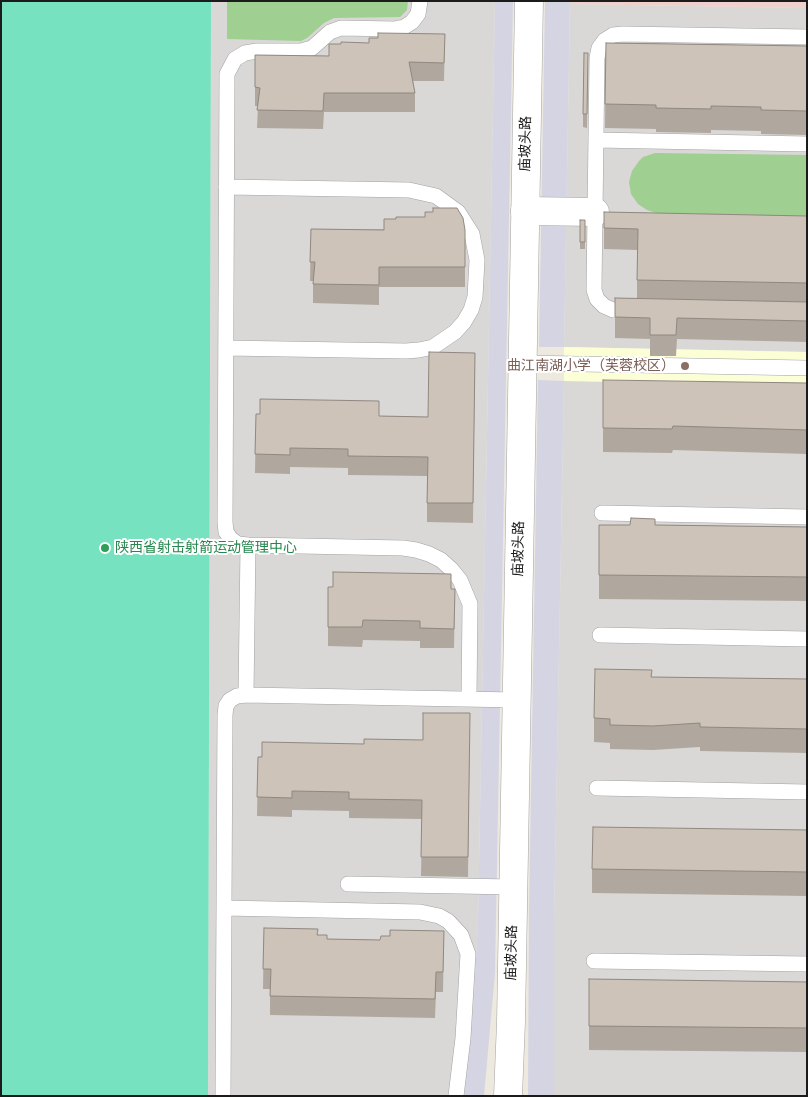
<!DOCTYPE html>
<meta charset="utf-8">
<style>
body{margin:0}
#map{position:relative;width:808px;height:1097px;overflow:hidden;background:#ede9df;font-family:"Varela Round",sans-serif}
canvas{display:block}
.frame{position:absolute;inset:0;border:2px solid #1b1b1b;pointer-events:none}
</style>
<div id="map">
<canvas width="808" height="1097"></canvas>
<div class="frame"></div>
</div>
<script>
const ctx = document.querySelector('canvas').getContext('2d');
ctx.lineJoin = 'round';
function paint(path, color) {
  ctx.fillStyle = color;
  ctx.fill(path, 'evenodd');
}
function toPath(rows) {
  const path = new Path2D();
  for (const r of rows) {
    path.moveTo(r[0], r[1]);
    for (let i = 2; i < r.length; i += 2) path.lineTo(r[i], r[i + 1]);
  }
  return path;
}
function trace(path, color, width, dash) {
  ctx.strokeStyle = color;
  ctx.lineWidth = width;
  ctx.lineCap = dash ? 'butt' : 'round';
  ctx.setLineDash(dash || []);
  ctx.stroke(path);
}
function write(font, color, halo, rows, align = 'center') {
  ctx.font = font + ' "Varela Round","Noto Sans SC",sans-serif';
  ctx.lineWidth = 4;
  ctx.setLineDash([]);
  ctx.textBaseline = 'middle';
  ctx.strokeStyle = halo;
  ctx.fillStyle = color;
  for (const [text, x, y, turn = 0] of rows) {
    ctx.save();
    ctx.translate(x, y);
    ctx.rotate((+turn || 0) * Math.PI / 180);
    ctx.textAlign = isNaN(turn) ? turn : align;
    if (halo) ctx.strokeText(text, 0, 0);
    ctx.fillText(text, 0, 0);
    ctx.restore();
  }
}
const residential = toPath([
 [211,1,495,1,478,922,473,1009,464,1096,208,1096],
 [570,4,807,8,807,352,564,347],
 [564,381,807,385,807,1096,554,1096,554,918]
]);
const commercial = toPath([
 [570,1,807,1,807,8,570,4]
]);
const education = toPath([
 [564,347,807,352,807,385,564,381]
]);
const forest = toPath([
 [227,1,408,1,407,10,400,17,334,18,324,23,307,38,301,41,227,39],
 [655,153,807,155,807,216,656,213,647,210,638,204,631,194,629,182,632,171,639,161,643,157]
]);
const pitch = toPath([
 [1,1,211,1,208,1096,1,1096]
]);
const plaza = toPath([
 [495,1,513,1,495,973,484,1096,464,1096,473,1009,478,922],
 [545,1,570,1,564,347,539,347],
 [538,380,564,381,554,918,554,1096,528,1096,529,909]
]);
const service = toPath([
 [596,140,807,144],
 [635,310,613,310,604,306,597,299,594,290,597,58,599,48,605,40,613,35,623,34,807,37],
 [226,348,406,351,419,350,433,347,455,332,464,322,471,310,475,297,477,260,472,234,458,212,436,196,409,190,226,187],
 [523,363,807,368],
 [602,513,807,517],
 [248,545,403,548,416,550,429,554,441,560,451,569,460,580,470,604,469,699],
 [600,635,807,639],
 [246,695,517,700],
 [597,788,807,792],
 [348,884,513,887],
 [224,908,420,912,439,916,448,921,461,935,468,954,463,1038,456,1096],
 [594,961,807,964],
 [223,1096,225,715,226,706,230,700,237,696,246,695,248,545,238,544,231,539,226,532,225,522,227,74,235,59,245,53,257,51,301,51,312,48,330,32,341,28,394,29,404,27,412,22,418,14,420,1]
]);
const minor = toPath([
 [525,211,595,212]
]);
const tertiary = toPath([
 [508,1096,511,1022,529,1]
]);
const wall = toPath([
 [445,34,444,81,413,81,415,93,415,112,324,112,323,129,257,128,258,106,255,106,255,55,329,56,341,44,369,43,378,38],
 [606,43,807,46,807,135,761,134,761,131,711,130,711,133,656,132,656,129,605,128],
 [588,53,587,128,583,127,583,114],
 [604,212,807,216,807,342,677,339,676,356,650,356,650,339,615,338,615,298,637,299,637,250,604,249],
 [580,220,585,220,585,249,580,249],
 [311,229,465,230,465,287,379,287,379,305,313,303,313,281,310,281],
 [475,353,473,523,427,522,427,476,348,475,348,468,290,467,290,474,255,473,256,414,428,417],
 [807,383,807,454,673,450,672,453,603,452,603,428],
 [599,525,655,525,807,527,807,601,599,599],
 [328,587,455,589,454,648,420,648,420,641,363,640,362,647,328,646],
 [652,677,807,679,807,753,700,751,700,747,653,750,610,749,610,743,594,742,594,718],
 [470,713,468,877,421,876,422,819,349,818,349,811,292,810,292,817,257,816,258,757,423,740],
 [807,830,807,896,592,893,592,869],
 [264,928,318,935,327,939,380,940,390,936,444,931,443,992,436,992,435,1018,270,1015,270,989,263,989],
 [589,979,807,982,807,1052,589,1050]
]);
const building = toPath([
 [378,33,445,34,444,63,409,62,415,93,324,93,323,111,257,110,260,88,255,87,255,55,329,56,329,44,341,44,341,42,369,43,369,38,378,38,378,33],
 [606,43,807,46,807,111,761,110,761,107,711,106,711,109,656,108,656,105,605,104,606,43],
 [584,53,588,53,587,114,583,114,584,53],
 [433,208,457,208,463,218,465,230,465,267,379,267,379,285,313,284,315,262,310,262,311,229,384,230,384,219,396,219,396,217,425,217,425,212,433,212,433,208],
 [604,212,807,216,807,283,637,280,638,229,604,228,604,212],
 [580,220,585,220,585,242,580,242,580,220],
 [615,298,807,302,807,321,677,318,676,335,650,335,650,318,615,317,615,298],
 [429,352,475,353,473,503,427,503,428,457,348,456,348,449,290,448,290,455,255,454,256,414,260,414,260,399,379,401,379,416,428,417,429,352],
 [603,380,807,383,807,430,673,426,672,429,603,428,603,380],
 [631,518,655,519,655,525,807,527,807,577,599,575,599,525,630,525,631,518],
 [333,572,451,574,451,589,455,589,454,629,420,628,420,621,363,620,362,627,328,627,328,587,333,587,333,572],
 [595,669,652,670,651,677,807,679,807,729,700,727,700,723,653,726,610,725,610,719,594,718,595,669],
 [423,713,470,713,468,857,421,857,422,800,349,799,349,792,292,791,292,798,257,797,258,757,262,757,262,742,364,744,364,739,423,740,423,713],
 [593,827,807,830,807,872,592,869,593,827],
 [264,928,318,929,317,935,327,935,327,939,380,940,381,936,390,936,390,930,444,931,443,972,436,972,435,999,270,996,271,969,263,969,264,928],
 [589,979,807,982,807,1028,589,1026,589,979]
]);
const markers = [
 [685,366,5,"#8d6e63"],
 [105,548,5,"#2e9e5b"]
];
const streetNames = [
 ["庙坡头路",526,144,-89],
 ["庙坡头路",519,549,-89],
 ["庙坡头路",512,953,-89]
];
const educationNames = [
 ["曲江南湖小学（芙蓉校区）",675,366]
];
const leisureNames = [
 ["陕西省射击射箭运动管理中心",115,548]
];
paint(residential, '#d9d8d7');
paint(commercial, '#f0d0cc');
paint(education, '#fcffd6');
paint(forest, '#9fcf91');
paint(pitch, '#77e2c0');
paint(plaza, '#d5d4e3');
trace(service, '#a2a2a2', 16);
trace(minor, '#a2a2a2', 29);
trace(tertiary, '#a2a2a2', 29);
trace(service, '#fff', 15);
trace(minor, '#fff', 28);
trace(tertiary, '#fff', 28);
paint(wall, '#b0a89e');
paint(building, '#cdc3b8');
trace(building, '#908881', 1);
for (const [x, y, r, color] of markers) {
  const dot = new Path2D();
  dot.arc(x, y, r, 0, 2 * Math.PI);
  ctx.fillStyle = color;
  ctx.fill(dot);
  trace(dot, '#fff', 2);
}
write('14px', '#1b1b1b', '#fff', streetNames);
write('14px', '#785e54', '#fff', educationNames, 'right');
write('14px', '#27864d', '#fff', leisureNames, 'left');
</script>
